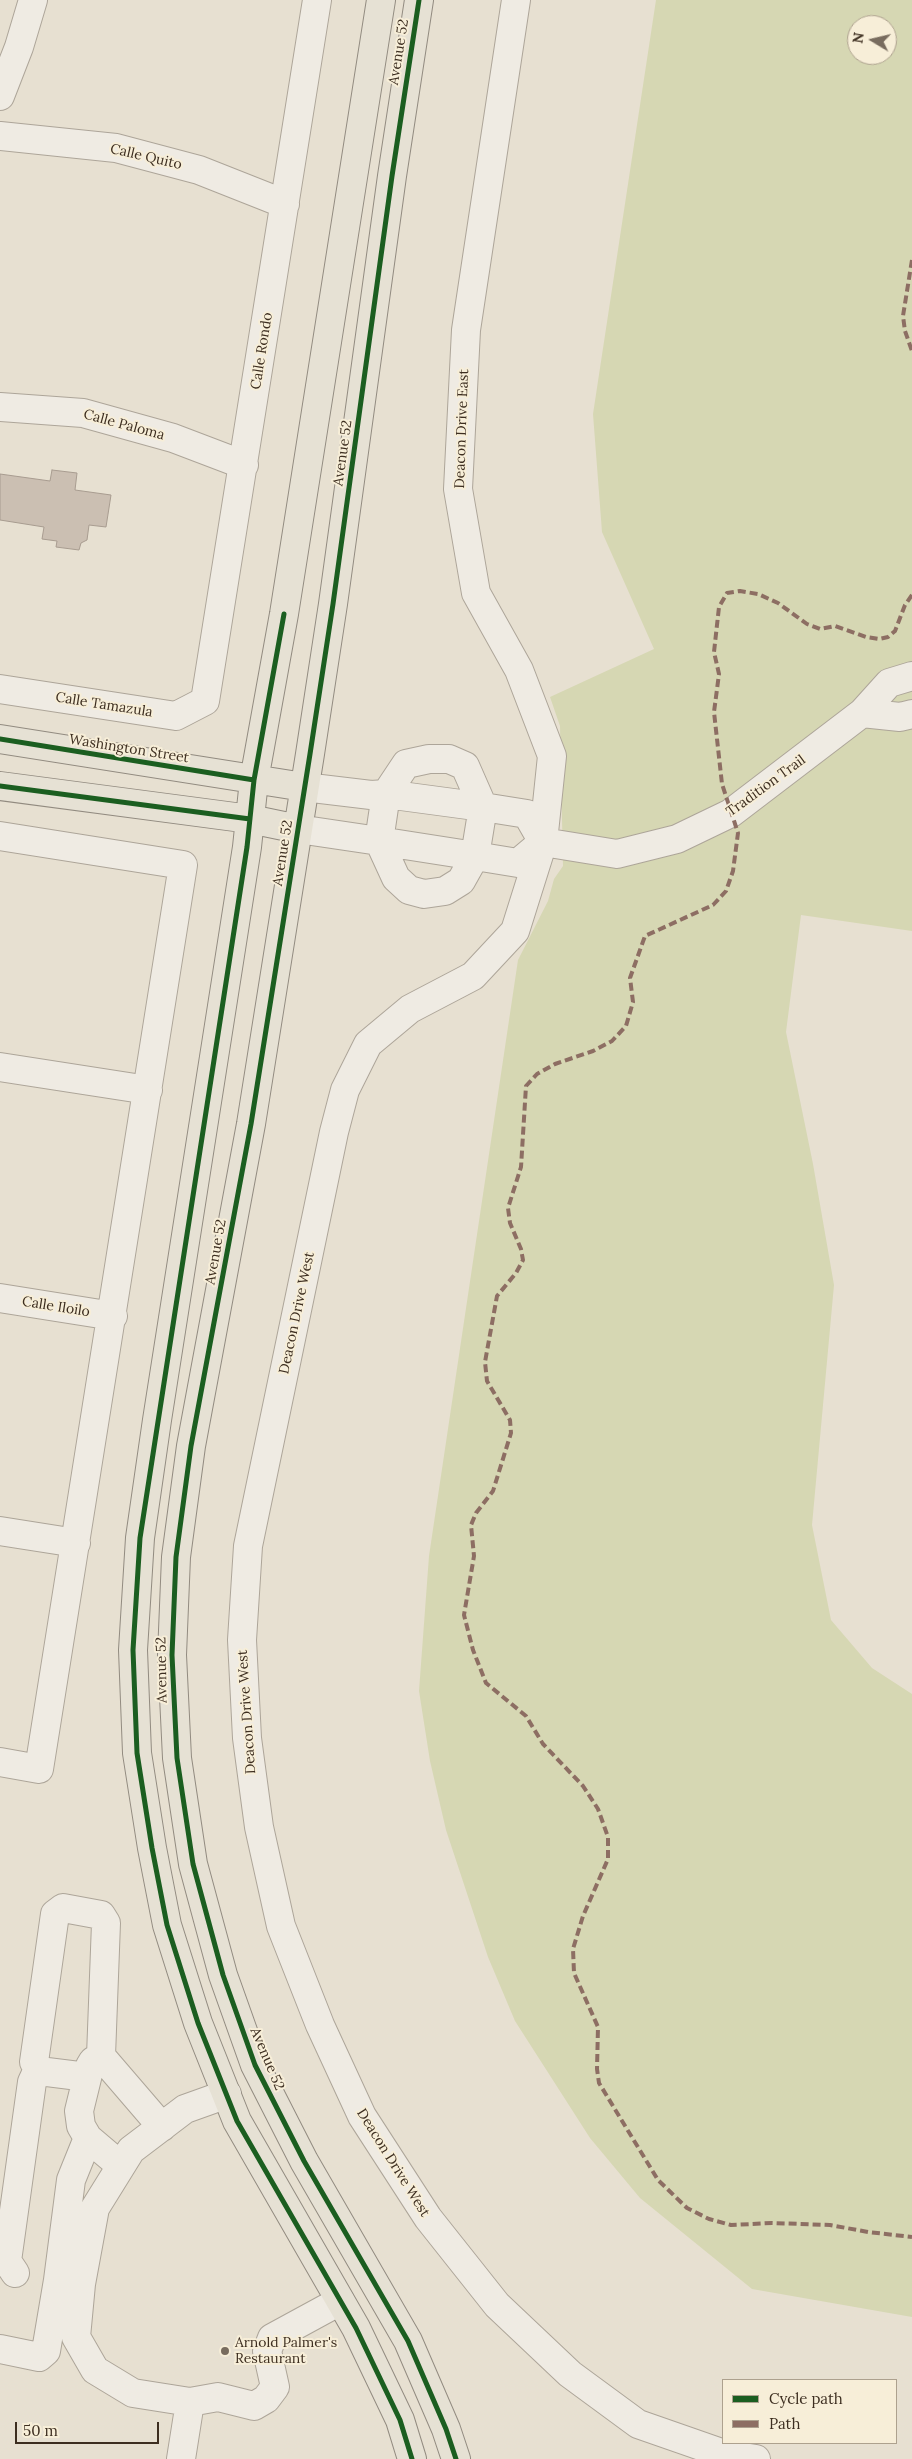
<!DOCTYPE html>
<style>
body{margin:0}
#map{position:relative;width:912px;height:2459px;overflow:hidden;background:#e7e0d1;font-family:Lora,serif}
canvas{display:block}
.legend{position:absolute;left:722px;top:2379px;width:175px;height:65px;box-sizing:border-box;background:#f7eed8;border:1px solid #ada18e;margin:0;padding:6px 9px;list-style:none;font-size:15px;color:#3d2e20}
.legend li{display:flex;align-items:center;gap:10px;height:25px}
.legend b{width:25px;border:1px solid #ada18e}
.north{position:absolute;left:847px;top:15px;width:50px;height:50px;box-sizing:border-box;background:#f7eed8;border:1px solid #ada18e;border-radius:50%;rotate:279deg;font-size:14px;font-weight:700;line-height:20px;text-align:center;color:#3d2e20}
.north::after{content:'';display:block;margin:auto;width:18px;height:22px;background:#786c5e;clip-path:polygon(50% 0,100% 100%,50% 72%,0 100%)}
.scale{position:absolute;left:15px;top:2422px;width:144px;height:22px;box-sizing:border-box;border:2px solid #3d2e20;border-top:0;padding-left:6px;font-size:15px;line-height:18px;white-space:nowrap;color:#3d2e20;-webkit-text-stroke:4px #f7eed8;paint-order:stroke}
</style>
<div id="map">
<canvas width="912" height="2459"></canvas>
<ul class="legend">
<li><b style="height:6px;background:#1b5e20"></b>Cycle path</li>
<li><b style="height:6px;background:#8d6e63"></b>Path</li>
</ul>
<div class="north">N</div>
<div class="scale">50 m</div>
</div>
<script>
const ctx = document.querySelector('canvas').getContext('2d');
ctx.lineJoin = 'round';
function paint(path, color) {
  ctx.fillStyle = color;
  ctx.fill(path, 'evenodd');
}
function toPath(rows) {
  const path = new Path2D();
  for (const r of rows) {
    path.moveTo(r[0], r[1]);
    for (let i = 2; i < r.length; i += 2) path.lineTo(r[i], r[i + 1]);
  }
  return path;
}
function trace(path, color, width, dash) {
  ctx.strokeStyle = color;
  ctx.lineWidth = width;
  ctx.lineCap = dash ? 'butt' : 'round';
  ctx.setLineDash(dash || []);
  ctx.stroke(path);
}
function write(font, color, halo, rows, align = 'center') {
  ctx.font = font + ' Lora,serif';
  ctx.lineWidth = 4;
  ctx.setLineDash([]);
  ctx.textBaseline = 'middle';
  ctx.strokeStyle = halo;
  ctx.fillStyle = color;
  for (const [text, x, y, turn = 0] of rows) {
    ctx.save();
    ctx.translate(x, y);
    ctx.rotate((+turn || 0) * Math.PI / 180);
    ctx.textAlign = isNaN(turn) ? turn : align;
    if (halo) ctx.strokeText(text, 0, 0);
    ctx.fillText(text, 0, 0);
    ctx.restore();
  }
}
const green = toPath([
 [656,0,912,0,912,931,801,915,786,1032,813,1164,834,1285,812,1525,831,1620,872,1668,912,1694,912,2317,752,2289,640,2198,590,2138,515,2021,488,1957,446,1830,430,1761,419,1691,429,1556,518,960,548,901,554,879,563,866,560,726,550,697,654,649,602,532,593,414],
 [857,25,887,25,887,55,857,55]
]);
const building = toPath([
 [52,470,77,473,75,490,111,495,106,527,89,525,87,540,81,543,79,550,56,547,57,541,42,539,44,527,0,520,0,474,50,481,52,470]
]);
const minor = toPath([
 [516,0,466,330,458,489,476,593,519,670,552,756,543,842,515,931,473,976,410,1009,368,1044,345,1090,334,1132,248,1546,242,1640,247,1738,259,1827,281,1926,320,2025,362,2116,428,2218,497,2305,570,2374,638,2424,724,2454,756,2459],
 [0,96,19,47,33,0],
 [0,136,116,148,199,170,285,204],
 [0,407,83,413,173,438,244,465],
 [0,689,176,716,205,701,317,0],
 [862,713,900,717,912,714],
 [304,787,371,795,386,794,406,764,429,759,449,759,465,766,483,807,527,814,543,842],
 [386,794,483,807,475,856,379,841,386,794],
 [298,829,379,841,396,878,409,890,424,894,445,891,461,881,475,856,518,863,543,842,617,854,677,839,731,813,862,713,889,683,912,676],
 [0,836,183,865,39,1769,0,1762],
 [0,1067,148,1090],
 [0,1298,113,1316],
 [0,1531,76,1543],
 [87,2077,47,2072,38,2069,34,2062,55,1914,63,1908,101,1915,106,1923,101,2056],
 [121,2166,88,2138,81,2126,79,2111,90,2066,93,2061,101,2056,162,2127],
 [15,2273,7,2261,32,2082,38,2069],
 [0,2349,39,2357,46,2351,58,2280,71,2180,88,2138],
 [190,2402,218,2397,254,2406,266,2399,275,2387,267,2351,272,2338,340,2301],
 [181,2459,190,2402,133,2393,95,2370,76,2337,81,2284,95,2208,131,2150,185,2109,227,2094]
]);
const major = toPath([
 [381,0,284,614,254,780,247,847,157,1420,140,1538,133,1650,137,1753,152,1848,167,1925,198,2023,237,2121,356,2328,400,2420,412,2459],
 [419,0,392,176,333,604,310,754,251,1124,191,1446,176,1557,172,1655,177,1758,193,1864,223,1975,255,2065,304,2161,408,2341,446,2429,456,2459],
 [0,739,304,787],
 [0,786,250,819,298,829]
]);
const quiet = toPath([
 [912,260,903,316,905,331,912,351],
 [912,595,905,605,895,631,888,637,879,639,866,637,835,626,820,629,807,624,778,603,758,594,740,591,727,593,719,607,714,652,719,674,714,712,722,784,738,833,733,871,726,891,713,905,645,936,630,978,633,1002,626,1026,612,1041,593,1051,555,1064,537,1074,526,1086,521,1167,508,1208,510,1223,521,1249,523,1260,516,1273,497,1296,485,1362,487,1381,510,1420,511,1433,493,1491,476,1513,471,1525,474,1556,464,1615,473,1650,486,1683,526,1716,543,1744,583,1786,598,1809,608,1837,608,1859,583,1916,573,1949,574,1973,598,2027,597,2069,599,2083,658,2180,687,2208,709,2219,731,2225,772,2223,830,2225,868,2232,912,2237]
]);
const cycleway = toPath([
 [419,0,392,176,333,604,310,754,251,1124,191,1446,176,1557,172,1655,177,1758,193,1864,223,1975,255,2065,304,2161,408,2341,446,2429,456,2459],
 [284,614,254,780,247,847,140,1538,133,1650,137,1753,152,1848,167,1925,198,2023,237,2121,356,2328,400,2420,412,2459],
 [0,739,254,780],
 [0,786,250,819]
]);
const markers = [
 [225,2351,5,"#786c5e"]
];
const streetNames = [
 ["Avenue 52",399,52,-81],
 ["Calle Quito",146,157,13],
 ["Calle Rondo",262,351,-81],
 ["Calle Paloma",124,425,15],
 ["Deacon Drive East",462,429,-88],
 ["Avenue 52",343,453,-82],
 ["Calle Tamazula",104,705,9],
 ["Washington Street",129,749,9],
 ["Tradition Trail",766,786,-36],
 ["Avenue 52",283,853,-81],
 ["Avenue 52",216,1252,-80],
 ["Calle Iloilo",56,1307,9],
 ["Deacon Drive West",297,1313,-78],
 ["Avenue 52",162,1670,-91],
 ["Deacon Drive West",247,1712,-94],
 ["Avenue 52",267,2059,67],
 ["Deacon Drive West",393,2163,58]
];
const poiNames = [
 ["Arnold Palmer's",235,2343],
 ["Restaurant",235,2359]
];
paint(green, '#d6d7b3');
paint(building, '#cbbfb2');
trace(building, '#a89c90', 1);
trace(minor, '#ada599', 30);
trace(major, '#928b80', 30);
trace(minor, '#efebe3', 28);
trace(major, '#e6e1d4', 28);
trace(quiet, '#8d6e63', 4, [8, 4]);
trace(cycleway, '#1b5e20', 5);
for (const [x, y, r, color] of markers) {
  const dot = new Path2D();
  dot.arc(x, y, r, 0, 2 * Math.PI);
  ctx.fillStyle = color;
  ctx.fill(dot);
  trace(dot, '#f7eed8', 2);
}
write('14px', '#3d2e20', '#f7eed8', streetNames);
write('14px', '#3d2e20', '#f7eed8', poiNames, 'left');
</script>
